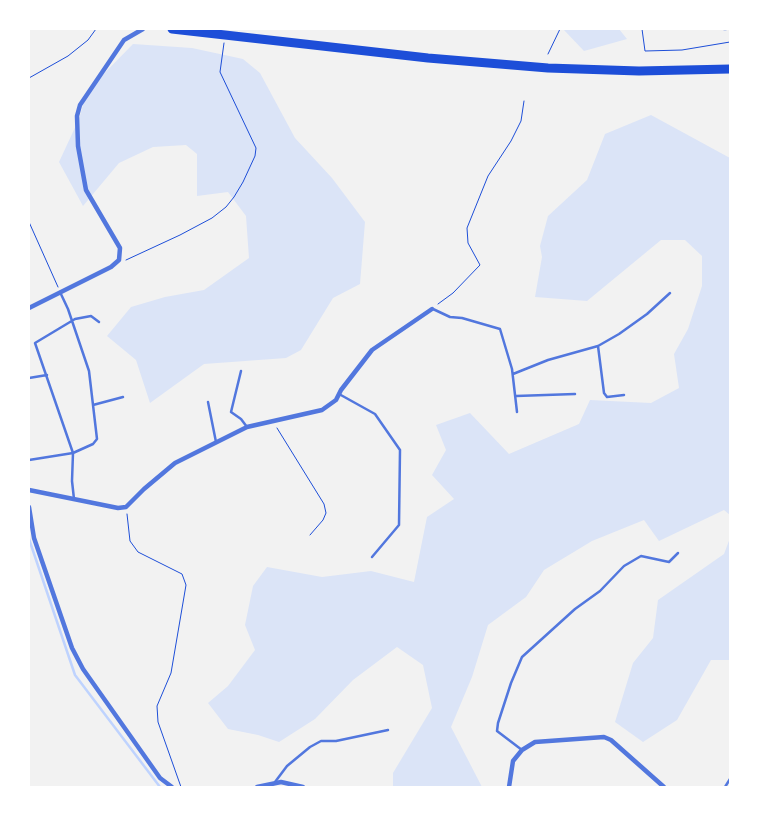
<!DOCTYPE html>
<style>
body{margin:0}
#map{position:relative;width:759px;height:816px;overflow:hidden;background:#f2f2f2;font-family:"Space Grotesk",sans-serif}
canvas{display:block}
.frame{position:absolute;inset:0;border:30px solid #fff;pointer-events:none}
</style>
<div id="map">
<canvas width="759" height="816"></canvas>
<div class="frame"></div>
</div>
<script>
const ctx = document.querySelector('canvas').getContext('2d');
ctx.lineJoin = 'round';
function paint(path, color) {
  ctx.fillStyle = color;
  ctx.fill(path, 'evenodd');
}
function toPath(rows) {
  const path = new Path2D();
  for (const r of rows) {
    path.moveTo(r[0], r[1]);
    for (let i = 2; i < r.length; i += 2) path.lineTo(r[i], r[i + 1]);
  }
  return path;
}
function trace(path, color, width, dash) {
  ctx.strokeStyle = color;
  ctx.lineWidth = width;
  ctx.lineCap = dash ? 'butt' : 'round';
  ctx.setLineDash(dash || []);
  ctx.stroke(path);
}
const green = toPath([
 [563,29,619,29,627,39,584,51],
 [133,44,192,48,243,59,260,73,295,138,332,178,365,222,360,284,333,298,301,350,286,358,204,364,150,403,136,360,107,336,131,307,165,297,204,290,249,258,246,216,228,192,197,196,197,154,186,145,153,147,119,163,83,206,59,162,79,119,87,91],
 [651,115,730,158,730,515,724,510,659,541,644,520,592,541,544,570,526,597,488,625,472,677,451,727,482,787,393,787,393,773,432,708,423,665,397,647,353,680,315,719,279,742,258,735,228,729,208,703,228,686,255,650,245,625,253,586,267,567,322,577,371,571,414,582,427,517,454,499,432,475,446,450,436,425,470,413,509,454,579,424,590,400,651,403,679,388,674,354,688,329,702,286,702,256,685,240,661,240,587,301,535,297,542,257,540,246,548,216,587,180,605,134],
 [730,538,730,660,711,660,677,720,643,742,615,722,633,663,653,638,658,600,724,554]
]);
const stream = toPath([
 [29,539,75,675,160,787]
]);
const path = toPath([
 [642,29,645,51,682,50,730,42],
 [548,54,560,29],
 [29,78,68,56,88,40,96,29],
 [29,222,58,287],
 [126,260,180,235,212,218,226,207,234,197,243,182,255,156,256,148,220,72,224,43],
 [438,304,453,293,480,265,468,243,467,228,488,176,511,141,521,121,524,101],
 [277,428,324,504,326,513,323,520,310,535],
 [127,514,130,541,138,552,182,574,186,585,171,673,157,706,158,722,181,787]
]);
const service = toPath([
 [724,29,726,29],
 [433,309,450,317,462,318,500,329,512,369,517,412],
 [598,346,604,393,607,397,624,395],
 [241,371,231,412,241,419,247,427],
 [513,374,548,360,598,346,619,334,647,314,670,293],
 [29,378,47,375],
 [339,394,375,414,400,450,399,525,372,557],
 [516,396,575,394],
 [208,402,216,442],
 [93,405,123,397],
 [29,460,73,453,93,444,97,439,89,371,68,309,60,292],
 [74,499,72,481,73,453,35,343,75,319,91,316,99,322],
 [522,750,497,731,498,723,511,683,522,657,575,609,600,591,624,566,641,556,669,562,678,553],
 [275,782,287,766,310,747,321,741,336,741,388,730],
 [725,787,730,779]
]);
const minor = toPath([
 [29,308,111,267,119,260,120,248,86,190,78,146,77,116,80,105,124,40,143,29],
 [29,490,118,508,126,507,144,489,175,463,247,427,322,410,336,400,341,390,372,350,432,309],
 [29,507,34,538,72,648,83,669,160,778,172,787],
 [257,787,281,782,303,787],
 [509,787,513,761,522,750,535,742,604,737,611,740,664,787]
]);
const motorway = toPath([
 [172,29,428,58,548,68,639,71,730,69]
]);
paint(green, '#dbe4f7');
trace(stream, '#bfd3fe', 2.5);
trace(path, '#1d4ed8', 1);
trace(service, '#5277de', 2.5);
trace(minor, '#5277de', 4.5);
trace(motorway, '#1d4ed8', 9);
</script>
